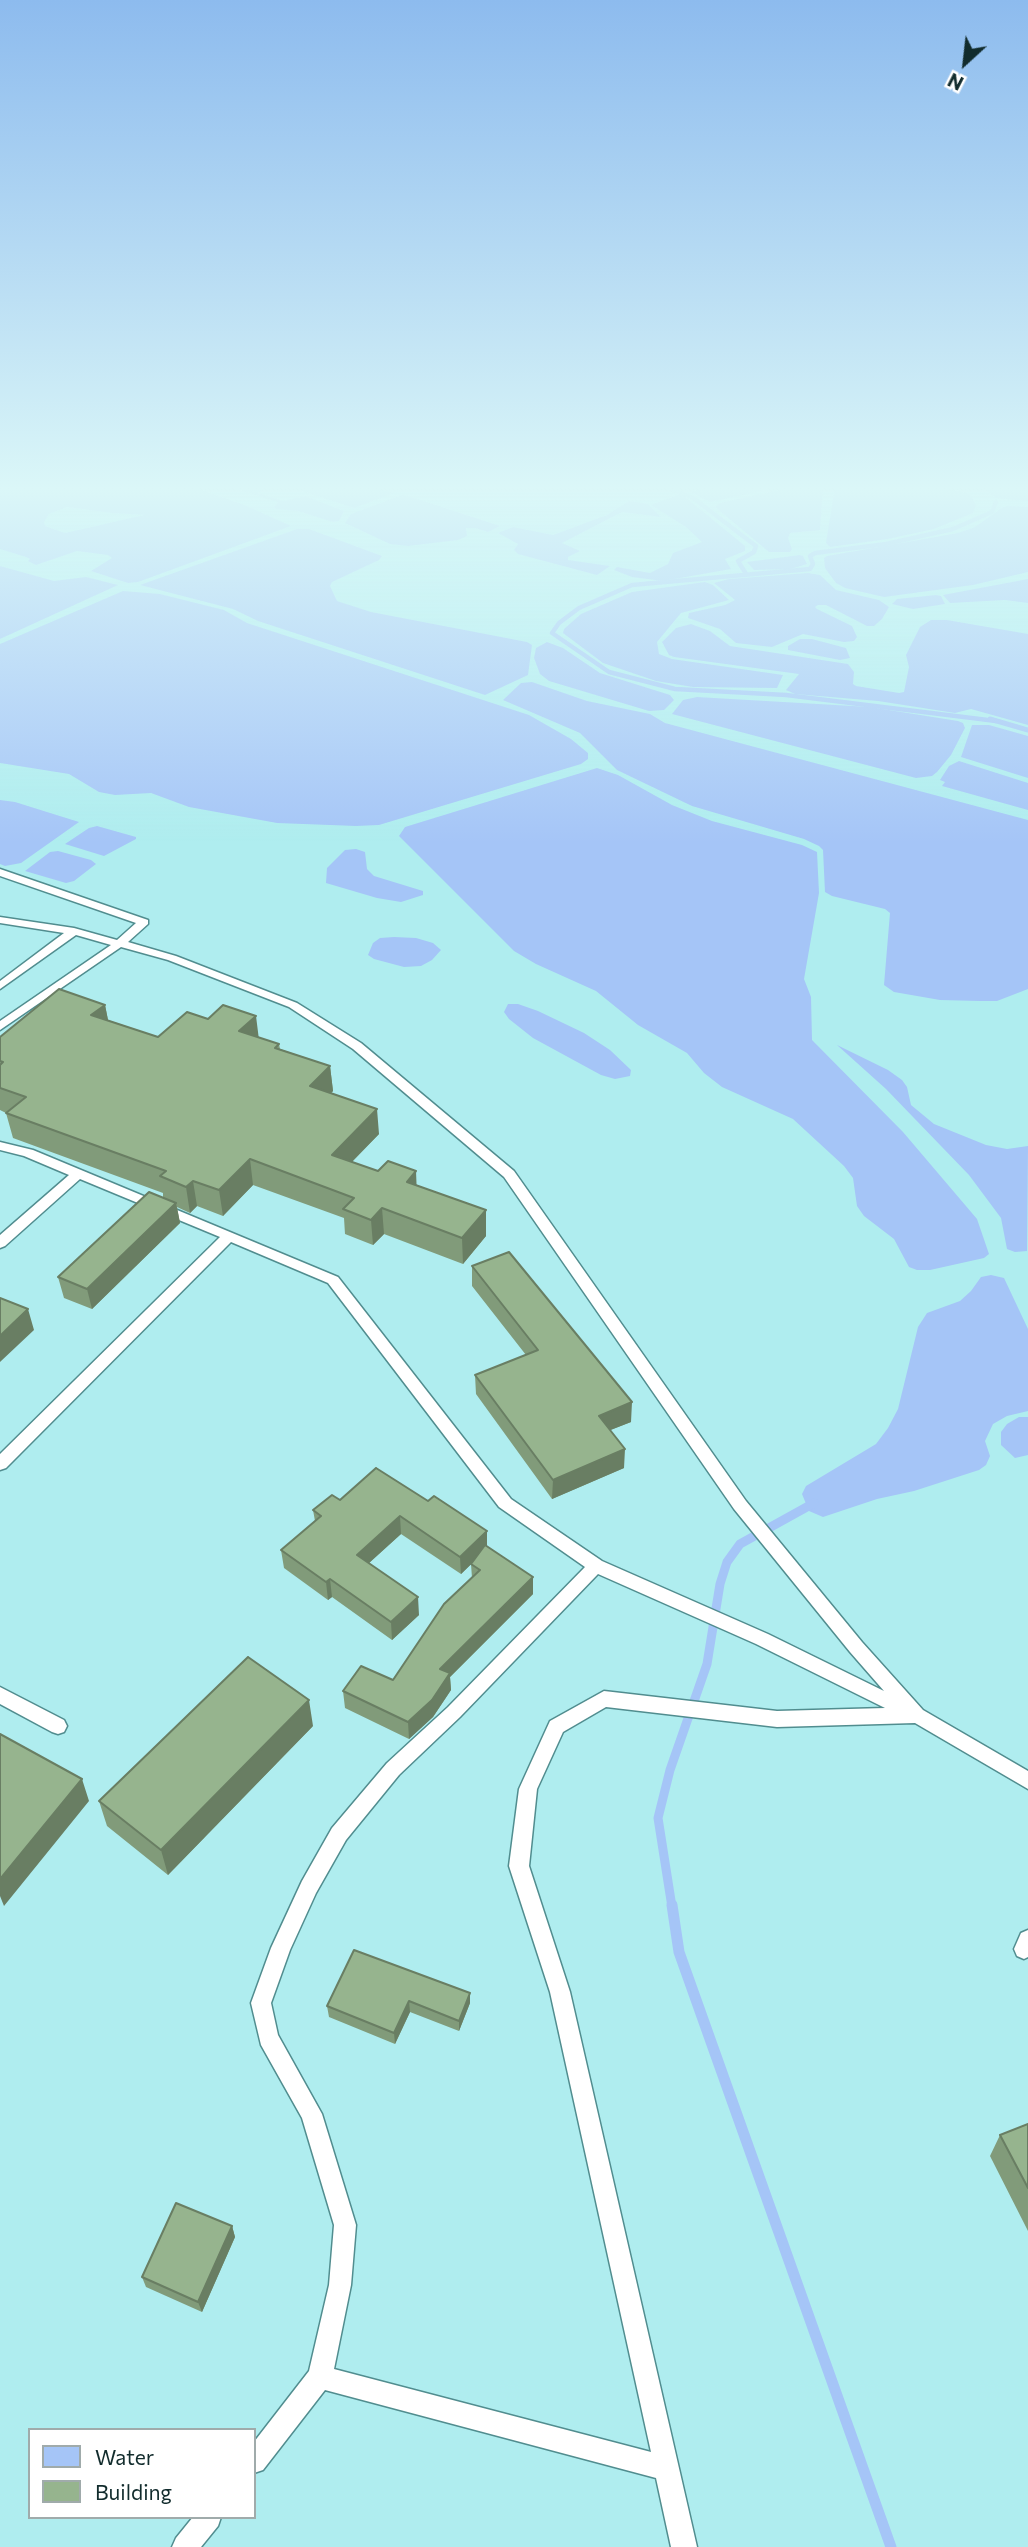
<!DOCTYPE html>
<style>
body{margin:0}
#map{position:relative;width:1028px;height:2547px;overflow:hidden;background:#afedef;font-family:Commissioner,sans-serif}
canvas{display:block}
.legend{position:absolute;left:28px;top:2428px;width:228px;height:91px;box-sizing:border-box;background:#fff;border:2px solid #a0abab;margin:0;padding:9px 12px;list-style:none;font-size:21px;color:#122c2d}
.legend li{display:flex;align-items:center;gap:14px;height:35px}
.legend b{width:35px;border:2px solid #a0abab}
.north{position:absolute;left:930px;top:28px;width:70px;height:70px;-webkit-text-stroke:5px #fff;paint-order:stroke;rotate:207deg;font-size:19px;font-weight:700;line-height:28px;text-align:center;color:#122c2d}
.north::after{content:'';display:block;margin:auto;width:24px;height:32px;background:#122c2d;clip-path:polygon(50% 0,100% 100%,50% 72%,0 100%)}
</style>
<div id="map">
<canvas width="1028" height="2547"></canvas>
<ul class="legend">
<li><b style="height:19px;background:#a5c5f7"></b>Water</li>
<li><b style="height:19px;background:#96b48e"></b>Building</li>
</ul>
<div class="north">N</div>
</div>
<script>
const ctx = document.querySelector('canvas').getContext('2d');
ctx.lineJoin = 'round';
function paint(path, color) {
  ctx.fillStyle = color;
  ctx.fill(path, 'evenodd');
}
function toPath(rows) {
  const path = new Path2D();
  for (const r of rows) {
    path.moveTo(r[0], r[1]);
    for (let i = 2; i < r.length; i += 2) path.lineTo(r[i], r[i + 1]);
  }
  return path;
}
function trace(path, color, width, dash) {
  ctx.strokeStyle = color;
  ctx.lineWidth = width;
  ctx.lineCap = dash ? 'butt' : 'round';
  ctx.setLineDash(dash || []);
  ctx.stroke(path);
}
const water = toPath([
 [0,486,191,486,247,506,291,526,138,582,128,583,91,571,112,558,108,555,77,551,36,565,28,561,30,559,26,557,0,549],
 [67,507,112,513,144,515,65,533,45,526,44,522,49,514],
 [227,486,271,486,258,493,283,501,305,496,344,511,339,521,333,522,298,511,276,509,274,507,278,502],
 [302,486,366,486,394,493,354,508,302,491],
 [709,486,783,486,710,502,691,492],
 [798,486,823,486,820,530,790,533,788,538,792,549,790,552,769,552,715,507,720,503],
 [835,486,919,486,959,491,970,494,976,505,973,513,934,529,888,539,830,547,826,543],
 [980,486,1028,486,1028,501,996,498],
 [402,495,408,496,500,526,488,532,475,528,466,528,467,536,458,540,408,546,390,544,345,523,351,514],
 [678,495,684,496,745,546,745,551,725,559,731,569,663,581,632,577,614,570,617,567,650,573,668,564,673,553,702,542,686,527,651,505],
 [629,501,648,504,661,517,622,512,562,543,580,551,568,557,568,560,610,566,597,575,518,554,514,550,518,544,498,533,513,527,553,535,607,515],
 [1010,506,1028,507,1028,572,973,585,884,597,845,588,836,583,825,568,824,558,827,556,958,533,975,527,1003,507],
 [297,529,309,529,382,556,379,560,332,582,330,586,337,601,371,612,527,642,532,645,528,675,485,695,258,621,233,609,140,585],
 [800,555,803,556,807,564,791,569,754,570,747,562],
 [0,566,54,581,86,577,118,585,0,639],
 [808,573,820,575,836,590,879,600,889,607,882,619,874,626,867,626,826,605,818,605,815,607,817,609,852,626,857,637,854,641,844,642,803,634,772,647,736,643,720,629,688,618,689,613,725,605,735,600,714,583,729,579],
 [1028,579,1028,603,1005,600,950,603,943,595],
 [705,582,713,585,729,600,681,613,657,642,659,654,672,659,783,675,777,688,693,687,656,681,603,663,563,633,564,629,581,614,632,592],
 [123,591,160,594,224,610,247,623,529,715,571,739,588,753,588,759,581,764,379,825,356,826,277,823,189,807,151,793,115,795,99,792,69,774,0,763,0,644],
 [936,595,941,596,945,604,913,609,892,604,897,599],
 [931,620,947,620,1028,634,1028,725,971,709,955,713,878,701,795,694,786,690,799,674,674,657,669,655,662,642,676,628,691,624,710,631,730,646,848,664,854,672,853,684,856,686,899,693,904,692,909,667,906,655,920,627],
 [800,639,812,639,846,648,850,658,840,660,788,650,788,646],
 [547,642,563,648,600,673,670,695,674,700,664,710,649,711,549,681,540,674,534,658,536,648],
 [532,682,587,701,650,714,665,723,1028,820,1028,989,997,1001,980,1001,940,1000,894,992,884,985,890,913,885,909,832,896,825,892,823,850,819,846,804,839,692,806,617,770,580,733,503,700,521,683],
 [697,697,870,707,958,721,963,723,965,728,951,755,937,772,932,776,916,778,672,714,683,700],
 [972,725,989,725,1028,736,1028,778,961,757],
 [959,761,1028,783,1028,810,942,786,945,782,940,780,949,766],
 [597,768,618,775,672,805,712,821,802,845,817,852,819,893,804,979,811,997,812,1040,903,1132,977,1219,989,1254,984,1258,930,1270,917,1270,909,1267,894,1239,864,1216,857,1206,853,1178,844,1166,793,1119,722,1087,704,1073,687,1053,638,1025,596,991,536,964,514,951,399,836,405,827],
 [0,800,15,802,79,822,21,863,5,866,0,864],
 [97,826,136,837,136,839,104,856,65,844,89,828],
 [356,849,365,852,367,869,374,876,423,891,423,895,401,902,377,898,326,883,327,868,345,850],
 [58,851,91,860,96,864,74,881,66,883,25,871,50,852],
 [394,937,416,938,433,943,441,950,432,960,421,966,404,967,374,959,368,955,373,943,380,938],
 [508,1004,518,1004,538,1011,584,1033,610,1050,631,1070,630,1076,615,1079,601,1075,533,1038,509,1019,504,1012],
 [837,1045,888,1070,902,1080,907,1087,911,1105,934,1124,986,1145,1007,1149,1028,1146,1027,1251,1015,1252,1007,1249,1001,1218,969,1175,886,1089],
 [991,1275,1004,1278,1028,1329,1028,1411,1007,1416,993,1424,985,1441,990,1456,986,1465,979,1470,914,1491,877,1499,823,1517,809,1511,802,1494,806,1486,876,1444,888,1428,898,1409,918,1327,927,1313,960,1301,971,1291,981,1277],
 [1019,1417,1028,1417,1028,1455,1015,1458,1001,1445,1001,1432,1007,1424]
]);
const streamFar3 = toPath([
 [663,486,693,498,756,546,754,552,738,561,746,574],
 [996,721,786,695,675,689,609,672,552,633,559,623,579,608,632,585,810,569,813,564,810,556,815,553,886,544,953,529,992,512,996,502]
]);
const streamFar2 = toPath([
 [990,719,1028,730]
]);
const streamFar1 = toPath([
 [672,1907,658,1818,670,1770,707,1664,720,1584,727,1562,740,1544,814,1503]
]);
const stream = toPath([
 [672,1905,679,1952,891,2547]
]);
const lane = toPath([
 [0,869,148,920,148,924,128,942,176,956,297,1003,361,1043,514,1171,746,1501,862,1642,923,1710,1028,1771,1028,1789,915,1723,777,1727,606,1707,563,1732,537,1789,529,1866,570,1992,697,2547,671,2547,656,2478,325,2390,263,2470,254,2473,254,2442,309,2371,329,2285,334,2225,302,2118,261,2045,251,2003,271,1948,302,1881,332,1828,387,1763,448,1707,585,1567,499,1507,328,1283,231,1242,6,1468,0,1470,0,1454,220,1237,80,1179,5,1246,0,1248,0,1235,69,1175,24,1156,0,1150,0,1142,33,1150,338,1277,511,1499,602,1561,768,1634,884,1691,850,1652,734,1509,504,1177,353,1049,289,1007,168,960,121,947,0,1030,0,1021,111,945,76,935,0,989,0,981,64,933,0,923,0,917,74,928,117,940,136,923,0,876,0,869],
 [598,1574,756,1644,885,1708,777,1711,604,1691,550,1721,519,1789,509,1866,550,1992,651,2452,334,2369,351,2285,356,2225,322,2114,278,2035,271,2003,290,1950,316,1893,346,1840,399,1775,460,1717,598,1574],
 [0,1687,64,1720,67,1726,64,1732,58,1734,52,1732,0,1704,0,1687],
 [1028,1930,1028,1957,1024,1959,1017,1956,1014,1949,1021,1933,1028,1930],
 [193,2517,221,2517,218,2526,201,2547,172,2547,176,2538,193,2517]
]);
const wall = toPath([
 [105,1005,108,1020,158,1037,259,1038,279,1044,280,1049,330,1066,333,1091,331,1093,379,1134,352,1162,486,1210,486,1236,463,1264,384,1234,373,1245,345,1234,344,1218,253,1185,223,1216,197,1206,190,1213,177,1207,180,1223,92,1309,64,1298,58,1277,163,1198,163,1193,13,1138,6,1113,0,1110,0,1037],
 [472,1266,631,1422,610,1430,624,1468,552,1499,476,1394,475,1375,526,1355,472,1286],
 [340,1500,428,1501,487,1531,487,1547,533,1577,533,1594,450,1677,451,1690,433,1717,409,1739,345,1708,343,1691,393,1680,472,1578,471,1564,461,1574,401,1534,369,1563,419,1615,392,1640,332,1597,328,1600,284,1568,281,1550,315,1521,313,1510],
 [313,1726,168,1875,107,1826,99,1801],
 [470,1993,470,2003,459,2031,410,2012,395,2044,329,2017,327,2006],
 [1028,2124,1028,2231,990,2156,1000,2135],
 [232,2226,235,2237,202,2312,146,2287,142,2277]
]);
const shadedWall = toPath([
 [105,1005,110,1030,91,1015],
 [256,1016,259,1040,239,1031],
 [330,1066,333,1091,313,1111,310,1086],
 [377,1109,379,1134,334,1180,332,1155],
 [250,1159,253,1185,223,1216,219,1190],
 [416,1171,417,1196,407,1182],
 [193,1181,197,1206,190,1213,186,1187],
 [176,1203,180,1223,92,1309,87,1289],
 [382,1208,384,1234,373,1245,371,1220],
 [486,1210,486,1236,463,1264,462,1238],
 [28,1309,34,1330,0,1362,0,1336],
 [632,1402,631,1422,598,1435,599,1416],
 [625,1449,624,1468,552,1499,553,1480],
 [400,1516,401,1534,358,1573,357,1555],
 [487,1531,487,1549,461,1574,460,1557],
 [533,1577,533,1594,450,1677,451,1690,433,1717,409,1739,408,1722,440,1669],
 [330,1579,332,1597,328,1600,326,1582],
 [418,1597,419,1615,392,1640,391,1622],
 [309,1700,313,1726,168,1875,161,1850],
 [82,1779,89,1801,4,1906,0,1896,0,1879],
 [470,1993,470,2003,459,2031,459,2021],
 [409,2001,410,2012,395,2044,394,2033],
 [232,2226,235,2237,202,2312,198,2302]
]);
const building = toPath([
 [59,989,105,1005,91,1015,158,1037,187,1012,208,1019,223,1005,256,1016,239,1031,279,1044,275,1048,330,1066,310,1086,377,1109,332,1155,378,1171,388,1161,416,1171,407,1182,486,1210,462,1238,382,1208,371,1220,343,1209,354,1198,250,1159,219,1190,193,1181,186,1187,160,1176,166,1171,6,1113,26,1097,0,1088,0,1065,3,1062,0,1061,0,1037,59,989],
 [149,1192,176,1203,87,1289,58,1277,149,1192],
 [509,1252,632,1402,599,1416,625,1449,553,1480,475,1375,538,1350,472,1266,509,1252],
 [0,1298,28,1309,0,1336,0,1298],
 [376,1468,428,1501,434,1496,487,1531,460,1557,400,1516,357,1555,418,1597,391,1622,330,1579,326,1582,281,1550,321,1516,313,1510,332,1495,340,1500,376,1468],
 [485,1545,533,1577,440,1669,450,1673,432,1700,408,1722,343,1691,361,1666,393,1680,444,1604,480,1570,471,1564,485,1545],
 [248,1657,309,1700,161,1850,99,1801,248,1657],
 [0,1734,82,1779,0,1879,0,1734],
 [354,1950,470,1993,459,2021,409,2001,394,2033,327,2006,354,1950],
 [1028,2124,1028,2188,1000,2135,1028,2124],
 [176,2203,232,2226,198,2302,142,2277,176,2203]
]);
paint(water, '#a5c5f7');
trace(streamFar3, '#a5c5f7', 4.5);
trace(streamFar2, '#a5c5f7', 5);
trace(streamFar1, '#a5c5f7', 9);
trace(stream, '#a5c5f7', 11);
trace(lane, '#518d8f', 3);
paint(lane, '#fff');
paint(wall, '#819b7a');
paint(shadedWall, '#697e63');
paint(building, '#96b48e');
trace(building, '#697e63', 2);
const sky = ctx.createLinearGradient(0, 0, 0, 843);
sky.addColorStop(0, '#8dbbee');
sky.addColorStop(0.58, '#dbf7f8');
sky.addColorStop(1, '#dbf7f800');
ctx.fillStyle = sky;
ctx.fillRect(0, 0, 1028, 843);
</script>
